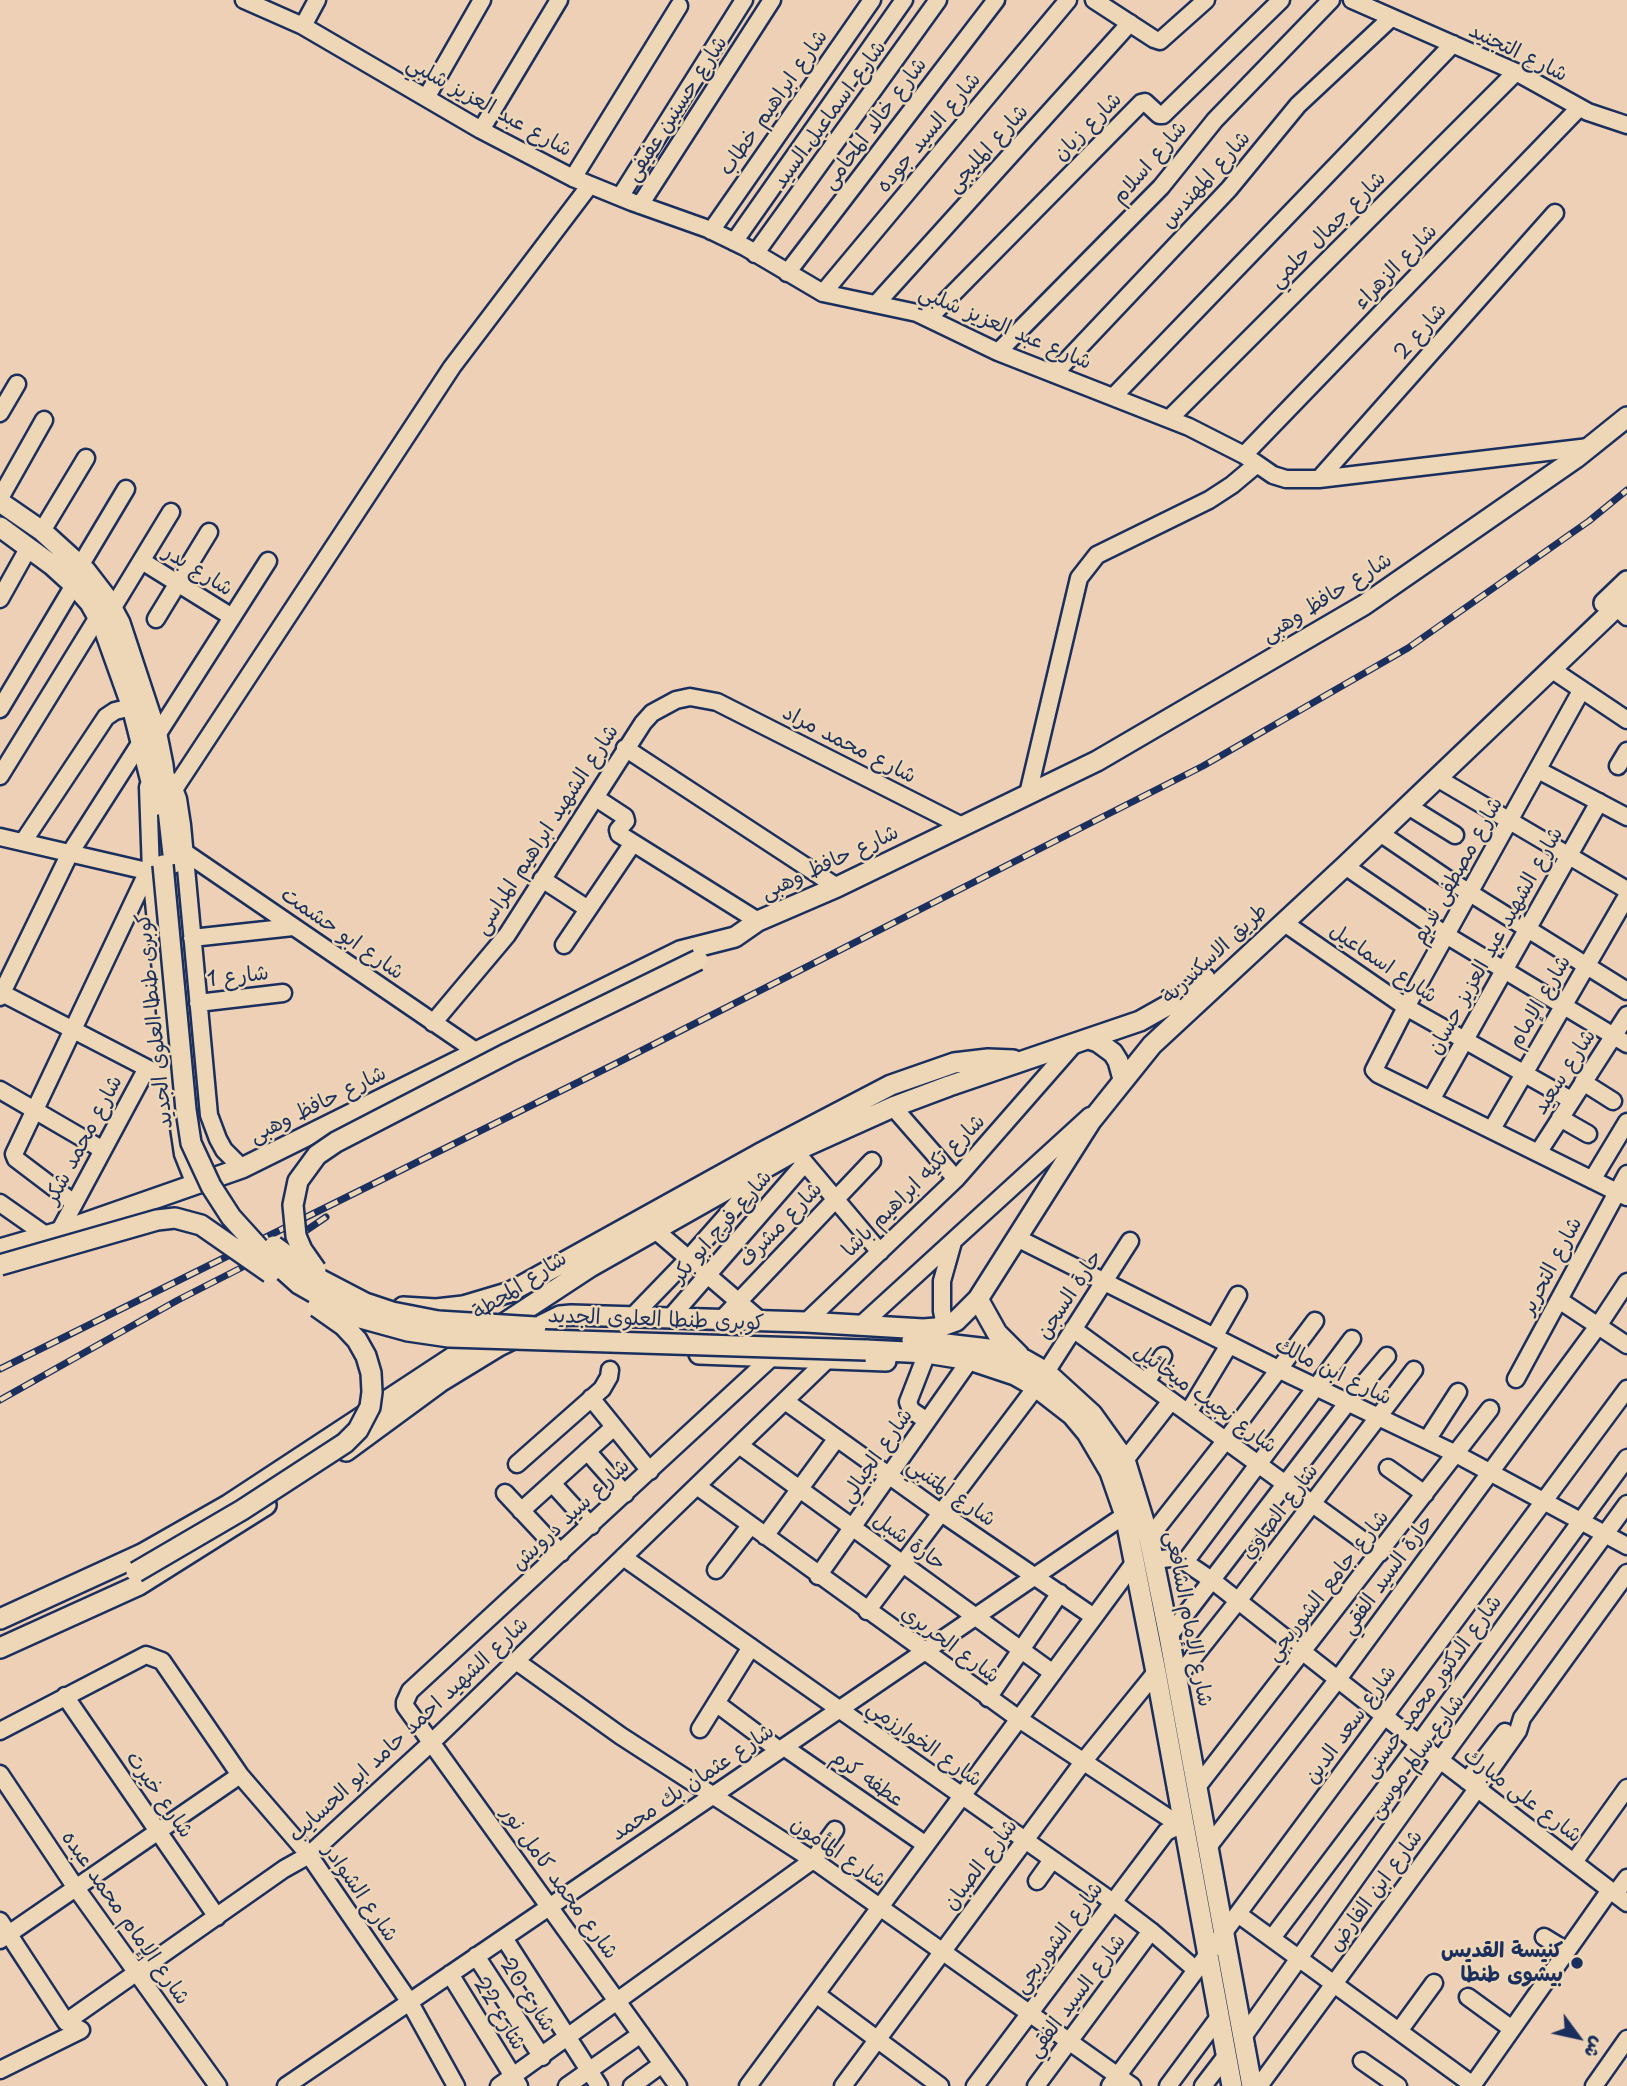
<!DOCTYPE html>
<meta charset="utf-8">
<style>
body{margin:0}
#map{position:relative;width:1627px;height:2086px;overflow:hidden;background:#edd0b5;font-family:"Playpen Sans","Playpen Sans Arabic",sans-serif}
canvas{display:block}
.north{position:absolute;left:1543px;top:2002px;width:70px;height:70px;-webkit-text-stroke:5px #edd7b6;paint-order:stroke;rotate:123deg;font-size:19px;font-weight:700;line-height:28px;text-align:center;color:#1b2f5e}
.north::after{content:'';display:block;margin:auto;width:24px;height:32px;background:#1b2f5e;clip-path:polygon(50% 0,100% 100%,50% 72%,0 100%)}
</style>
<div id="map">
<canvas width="1627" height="2086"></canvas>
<div class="north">ش</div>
</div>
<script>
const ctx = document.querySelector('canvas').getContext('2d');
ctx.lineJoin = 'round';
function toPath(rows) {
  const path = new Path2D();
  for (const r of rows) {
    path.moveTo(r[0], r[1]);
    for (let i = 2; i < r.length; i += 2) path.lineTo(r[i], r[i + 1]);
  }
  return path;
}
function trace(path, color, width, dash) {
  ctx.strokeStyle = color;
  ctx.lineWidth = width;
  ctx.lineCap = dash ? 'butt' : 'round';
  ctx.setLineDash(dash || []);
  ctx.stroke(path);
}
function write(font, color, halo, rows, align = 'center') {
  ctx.font = font + ' "Playpen Sans","Playpen Sans Arabic",sans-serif';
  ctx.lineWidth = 5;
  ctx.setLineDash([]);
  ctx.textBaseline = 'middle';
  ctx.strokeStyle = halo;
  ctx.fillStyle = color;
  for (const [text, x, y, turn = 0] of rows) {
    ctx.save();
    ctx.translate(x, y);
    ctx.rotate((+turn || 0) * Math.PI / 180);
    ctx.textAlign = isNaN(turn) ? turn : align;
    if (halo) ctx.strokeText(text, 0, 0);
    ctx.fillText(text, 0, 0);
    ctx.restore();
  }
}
const minor = toPath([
 [244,0,303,26,481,130,573,178,632,202,708,229,745,247,823,293,917,313,998,352,1189,427,1244,455,1273,475,1286,479,1319,479,1589,447],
 [1094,0,1154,39,1160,41,1206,0],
 [1352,0,1516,72,1588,112,1627,125],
 [303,26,317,0],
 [426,98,482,0],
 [481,130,559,0],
 [573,178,679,6],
 [620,197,744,0],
 [640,205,772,0],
 [711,231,872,0],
 [734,242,904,0],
 [755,254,938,0],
 [787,273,996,0],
 [823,293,1068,0],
 [876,304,1130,23],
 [929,318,1141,103,1145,102,1159,115,1163,115,1281,0],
 [998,352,1161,187,1215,120,1331,0],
 [1054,374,1229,189,1298,105,1391,18],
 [1114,396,1453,44],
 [0,413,17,384],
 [1169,419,1516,72],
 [1244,455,1579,108],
 [1319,479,1555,213],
 [0,498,44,420],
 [42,531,86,458],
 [142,561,232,617],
 [80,566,126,489],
 [0,599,29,547],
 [1617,607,1627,617],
 [112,609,171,512],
 [156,619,209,532],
 [1551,669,1627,720],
 [1581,691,1406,1007,1374,1070,1378,1074,1627,1197],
 [0,709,74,585],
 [157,735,268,561],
 [625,748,837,887],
 [1618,766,1627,751],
 [1538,770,1627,817],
 [0,776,98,617],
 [1437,778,1627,890],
 [171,781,178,799,182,825,209,1115,218,1139,224,1150,242,1168],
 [148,787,151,872,172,1081,183,1154,195,1184],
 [175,788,452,367,590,185],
 [1028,794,1079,578,1097,555,1209,500,1232,485,1257,464],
 [596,798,625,817,626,821,618,830,619,834,758,921],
 [1408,806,1455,835],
 [1380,833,1446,878,1627,991],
 [0,837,151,872],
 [23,842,106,717,115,711,132,707],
 [183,851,477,1052],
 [1345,866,1446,935,1627,1044],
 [542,879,588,909],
 [1283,922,1406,1007,1571,1100],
 [192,938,293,927],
 [564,945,633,843],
 [0,992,172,1081],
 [0,997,70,853,141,742],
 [198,1003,283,993],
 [433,1023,507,935,643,723,652,713,676,700,690,697,717,702,962,826],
 [1583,1082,1613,1101],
 [0,1090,103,1150],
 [1431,1100,1599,802],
 [893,1107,956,1179],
 [1560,1118,1588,1134],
 [1492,1129,1627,896],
 [1538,1153,1627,1015],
 [800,1157,880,1252],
 [1592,1180,1627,1122],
 [0,1203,47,1236],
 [74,1203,16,1159,14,1154,148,871],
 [654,1229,761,1321],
 [59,1232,147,1068],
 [1019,1239,1280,1370,1456,1454,1627,1546],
 [1559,1300,1627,1345],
 [631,1318,689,1258,757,1181,759,1170],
 [670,1318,805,1163],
 [722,1319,872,1161],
 [806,1322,956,1179,1075,1043],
 [861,1325,1090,1116],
 [945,1325,942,1311,942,1281,953,1242],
 [1073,1329,1380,1553],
 [1214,1337,1238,1295],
 [927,1353,908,1402,911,1410,927,1421],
 [1046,1372,1130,1241],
 [1516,1379,1627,1174],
 [1146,1382,1163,1356],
 [591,1398,650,1471],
 [785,1401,940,1512,1094,1617],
 [1188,1413,1229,1345],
 [1427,1440,1458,1392],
 [739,1445,1053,1673],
 [587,1451,625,1494],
 [1125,1460,1171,1401],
 [517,1464,602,1389,609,1377,610,1370],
 [1388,1468,1425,1494],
 [552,1483,591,1526],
 [697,1486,1019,1719,1184,1828],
 [505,1493,561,1553],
 [521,1511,614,1427],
 [765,1536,837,1438],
 [1149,1538,1226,1440,1315,1321],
 [623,1557,1113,1902,1151,1931,1196,1970],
 [1153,1560,1171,1558,1185,1562,1213,1581,1440,1760,1627,1903],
 [1185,1562,1352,1339],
 [716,1570,750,1526],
 [818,1576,970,1360],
 [867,1611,1036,1387],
 [1169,1636,1348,1402,1387,1356],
 [516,1661,621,1736,819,1864,1132,2086],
 [1177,1678,1238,1601,1414,1370],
 [65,1696,217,1917],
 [988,1698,1060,1593],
 [716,1703,779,1750],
 [700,1729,751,1647],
 [0,1731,146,1655,162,1661,240,1775,309,1855,409,2001,456,2086],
 [784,1747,926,1845],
 [0,1774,76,1888,218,2086],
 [1467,1781,1505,1732],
 [1197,1787,1490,1409],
 [1208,1847,1338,1679,1598,1326,1627,1282],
 [1574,1862,1627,1788],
 [1037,1881,1052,1860],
 [1615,1894,1627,1878],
 [1238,1914,1474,2086],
 [0,1921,66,2022],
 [1544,1937,1567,1951],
 [504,1938,599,2086],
 [1272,1938,1419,1743,1627,1458],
 [0,1940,240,1775],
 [476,1956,542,2057],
 [450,1974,519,2086],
 [816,1994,940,2086],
 [1468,1997,1512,2029],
 [1399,2031,1434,1983],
 [1243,2037,1440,1760,1627,1504],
 [1362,2061,1398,2086],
 [0,2070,81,2030,66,2022,284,1869,309,1855,432,1742,828,1359],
 [286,2086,1125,1515],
 [499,2086,813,1860,835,1830],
 [567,2086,641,2034],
 [632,2086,662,2064],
 [678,2086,405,1706,405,1702,410,1691,772,1357],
 [748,2086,1134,1563],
 [843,2086,1083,1762,1156,1672],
 [975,2086,1166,1832,1174,1828,1184,1828],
 [1036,2086,1151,1931],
 [1110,2086,1627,1389],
 [1168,2086,1219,2017],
 [1203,2086,1226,2056],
 [1259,2086,1477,1789,1518,1731,1522,1718,1627,1573],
 [1472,2086,1610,1890],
 [1594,2086,1627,2039]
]);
const major = toPath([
 [0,502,42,531,86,571,106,597,120,623,157,735,163,765,174,863],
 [0,527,52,565,74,585,90,603,103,626,132,707,157,805],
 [1604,603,1627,581],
 [1089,1039,1098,1042,1113,1053,1118,1061,1123,1079],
 [0,1249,59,1232,242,1168,680,951,735,937,758,921,837,887,1097,761,1364,605,1576,458,1627,417],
 [978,1299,997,1333,1019,1355],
 [403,1307,436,1309,463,1306,510,1292,759,1154,891,1085,954,1063,988,1059,1013,1060],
 [912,1340,997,1350,1025,1360,1046,1372,1092,1414,1125,1460,1149,1538,1169,1636,1252,2086],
 [866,1350,927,1353,970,1360,1015,1375,1036,1387,1072,1415,1087,1433,1110,1472,1125,1515,1156,1672,1232,2086],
 [699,1354,886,1361],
 [346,1451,440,1382,499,1346,560,1316,571,1315,806,1322,923,1329,936,1328,956,1321,978,1299,1091,1121,1152,1045,1345,866,1627,597],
 [0,1619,142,1554,228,1505,590,1267,795,1151,893,1107,949,1086,1140,1021,1181,998,1205,978],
 [0,1648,139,1585,266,1505]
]);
const rail = toPath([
 [0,1369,617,1063,1203,766,1408,648,1589,521,1627,490],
 [0,1400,178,1300,282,1247,326,1217]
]);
const majorBridge = toPath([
 [163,865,186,1110,191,1143,211,1186,231,1217,260,1249,299,1284,357,1317,408,1331,449,1337,866,1350],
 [274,1246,319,1279,365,1303,392,1312,438,1321,536,1327],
 [0,1265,157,1220,175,1218,201,1225,270,1273],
 [316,1270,302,1250,296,1236,293,1205,298,1181,317,1155,336,1142,508,1053,698,960],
 [136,1572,242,1510,345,1443,358,1430,370,1407,372,1392,371,1373,366,1356,357,1340,344,1326,317,1307]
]);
const markers = [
 [1577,1963,7,"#1b2f5e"]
];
const streetNames = [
 ["شارع التجنيد",1518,53,26],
 ["شارع ابراهيم خطاب",774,103,-55],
 ["شارع عبد العزيز شلبي",489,107,29],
 ["شارع حسنين عفيفى",677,109,-57],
 ["شارع اسماعيل السيد",830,115,-54],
 ["شارع خالد المحامى",875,124,-53],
 ["شارع زيان",1088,127,-45],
 ["شارع السيد جوده",929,133,-50],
 ["شارع المليجى",988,149,-48],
 ["شارع اسلام",1150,163,-49],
 ["شارع المهندس",1206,180,-48],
 ["شارع جمال حلمي",1328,230,-45],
 ["شارع الزهراء",1396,267,-46],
 ["شارع عبد العزيز شلبي",1005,328,23],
 ["شارع 2",1421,332,-49],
 ["شارع بدر",198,571,32],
 ["شارع حافظ وهبى",1327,598,-32],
 ["شارع محمد مراد",849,745,27],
 ["شارع الشهيد ابراهيم المراسى",547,830,-57],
 ["شارع حافظ وهبى",830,863,-25],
 ["شارع مصطفى نديم",1458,871,-61],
 ["شارع ابو حشمت",342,934,35],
 ["شارع الشهيد عبد العزيز حسان",1496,941,-61],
 ["طريق الاسكندرية",1215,954,-43],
 ["شارع اسماعيل",1383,964,34],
 ["شارع 1",238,977,-7],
 ["شارع الإمام",1540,1002,-60],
 ["كوبرى طنطا العلوى الجديد",155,1021,-96],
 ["شارع سعيد",1565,1072,-57],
 ["شارع حافظ وهبى",318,1105,-26],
 ["شارع محمد شكر",84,1140,-62],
 ["شارع تكيه ابراهيم باشا",914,1186,-45],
 ["شارع مشرف",781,1225,-46],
 ["شارع فرج ابو بكر",722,1227,-49],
 ["شارع التحرير",1552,1266,-62],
 ["شارع المحطة",520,1286,-33],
 ["حارة السجن",1070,1295,-57],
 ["كوبرى طنطا العلوى الجديد",656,1320,2],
 ["شارع ابن مالك",1333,1372,26],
 ["شارع نجيب ميخائيل",1205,1399,36],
 ["شارع الجبالي",877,1456,-55],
 ["شارع المتنبي",951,1493,35],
 ["شارع الصاوي",1280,1512,-53],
 ["شارع سيد درويش",571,1515,-43],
 ["حارة شبل",909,1542,36],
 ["حارة السيد الفقي",1388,1575,-54],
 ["شارع جامع الشوربجي",1328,1586,-52],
 ["شارع الإمام الشافعى",1188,1619,79],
 ["شارع الحريري",950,1645,36],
 ["شارع الدكتور محمد حسنى",1433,1687,-54],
 ["شارع سعد الدين",1351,1725,-54],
 ["شارع الشهيد احمد حامد ابو الحسايب",409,1730,-43],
 ["شارع الخوارزمي",924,1744,35],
 ["شارع سالم موسى",1417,1757,-54],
 ["عطفه كرم",867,1779,35],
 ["شارع عثمان بك محمد",693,1783,-34],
 ["شارع خيرت",159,1795,55],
 ["شارع على مبارك",1522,1796,37],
 ["شارع المأمون",838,1853,34],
 ["شارع الصبان",981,1865,-53],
 ["شارع محمد كامل نور",559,1883,54],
 ["شارع ابن الفارض",1376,1891,-54],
 ["شارع الشوادر",360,1893,55],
 ["شارع الإمام محمد عبده",125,1918,55],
 ["شارع الشوربجي",1059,1938,-53],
 ["شارع 20",527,1995,57],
 ["شارع السيد الفقي",1077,1996,-53],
 ["شارع 22",499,2014,59]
];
const poiNames = [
 ["كنيسة القديس",1563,1951],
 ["بيشوى طنطا",1563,1975]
];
trace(minor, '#1b2f5e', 21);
trace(major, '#1b2f5e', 24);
trace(minor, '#edd7b6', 16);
trace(major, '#edd7b6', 19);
trace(rail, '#1b2f5e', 7);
trace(rail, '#edd7b6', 4.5, [13]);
trace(majorBridge, '#1b2f5e', 24, []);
trace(majorBridge, '#edd7b6', 19);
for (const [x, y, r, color] of markers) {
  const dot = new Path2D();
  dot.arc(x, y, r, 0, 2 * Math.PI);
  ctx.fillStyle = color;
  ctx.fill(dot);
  trace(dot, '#edd7b6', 2.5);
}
write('21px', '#1b2f5e', '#edd7b6', streetNames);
write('bold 21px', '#1b2f5e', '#edd7b6', poiNames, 'right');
</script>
